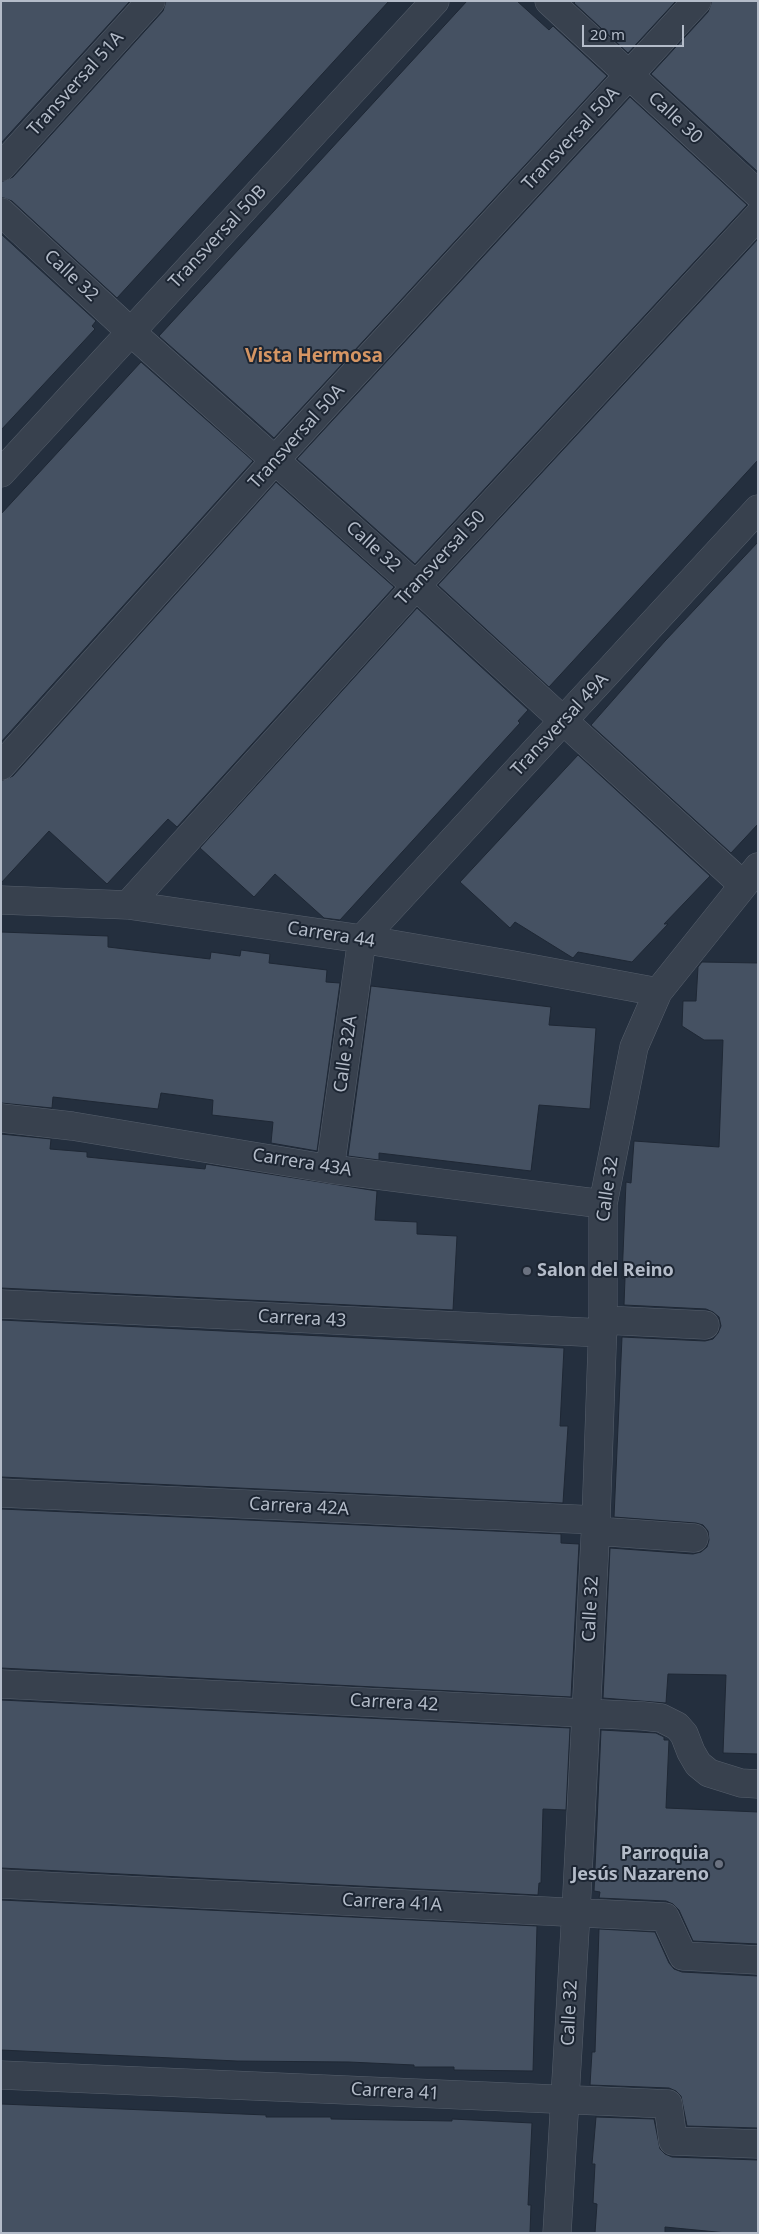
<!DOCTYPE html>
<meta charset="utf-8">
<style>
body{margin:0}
#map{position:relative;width:759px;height:2234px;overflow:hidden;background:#242f3e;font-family:"Noto Sans",sans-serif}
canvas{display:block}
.frame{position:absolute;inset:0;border:2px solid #b4bcc9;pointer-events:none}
.scale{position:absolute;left:582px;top:25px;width:102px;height:22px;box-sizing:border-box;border:2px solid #b4bcc9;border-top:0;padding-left:6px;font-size:15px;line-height:18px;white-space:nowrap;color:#b4bcc9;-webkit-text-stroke:4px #1d2633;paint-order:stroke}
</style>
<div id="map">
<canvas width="759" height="2234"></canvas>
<div class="frame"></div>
<div class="scale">20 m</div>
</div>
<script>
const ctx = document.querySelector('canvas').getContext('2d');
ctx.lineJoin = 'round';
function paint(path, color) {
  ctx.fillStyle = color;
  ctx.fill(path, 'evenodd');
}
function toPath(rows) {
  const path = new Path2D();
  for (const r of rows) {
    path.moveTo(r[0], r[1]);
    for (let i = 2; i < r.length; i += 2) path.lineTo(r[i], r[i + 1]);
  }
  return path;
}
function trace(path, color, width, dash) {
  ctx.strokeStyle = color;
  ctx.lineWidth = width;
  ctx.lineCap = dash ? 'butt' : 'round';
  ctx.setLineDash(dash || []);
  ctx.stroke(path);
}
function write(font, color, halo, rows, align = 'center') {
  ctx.font = font + ' "Noto Sans",sans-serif';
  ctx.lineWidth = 4;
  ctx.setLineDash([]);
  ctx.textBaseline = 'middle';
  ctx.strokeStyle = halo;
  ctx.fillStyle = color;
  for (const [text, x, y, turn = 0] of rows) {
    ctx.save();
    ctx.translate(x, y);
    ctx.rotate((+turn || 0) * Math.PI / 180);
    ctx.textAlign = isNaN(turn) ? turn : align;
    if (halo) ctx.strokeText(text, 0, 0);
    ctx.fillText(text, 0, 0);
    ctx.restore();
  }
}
const building = toPath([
 [1,1,130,1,1,143,1,1],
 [166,1,389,1,117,298,12,201,1,197,1,182,13,177,163,11,166,1],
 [467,1,517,1,549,30,553,26,607,76,274,438,159,336,467,1],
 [576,1,676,1,628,53,574,3,576,1],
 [712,1,758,1,758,172,651,74,708,12,712,1],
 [630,97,747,205,415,564,297,459,630,97],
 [1,234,96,321,92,326,95,329,1,430,1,234],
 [758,239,758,460,549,687,438,585,758,239],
 [141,362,253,461,1,742,1,514,141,362],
 [276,482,394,587,177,827,168,819,107,884,49,831,1,883,1,781,13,776,276,482],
 [758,542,758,824,731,853,591,725,665,641,758,542],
 [417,608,528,710,518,721,520,723,340,920,324,918,275,874,254,897,200,848,417,608],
 [578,755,710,876,664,924,668,924,632,962,578,952,573,958,515,922,510,928,460,882,578,755],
 [1,932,108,936,108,947,210,959,211,952,240,956,241,950,270,954,269,963,327,970,326,982,340,983,317,1151,271,1143,273,1122,212,1115,213,1100,161,1093,158,1109,53,1097,52,1108,1,1103,1,932],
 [702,962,758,963,758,1754,723,1753,726,1675,668,1674,666,1703,603,1698,610,1548,693,1554,701,1552,707,1547,709,1540,708,1531,703,1525,696,1523,614,1517,622,1337,705,1341,713,1339,718,1333,721,1326,719,1317,713,1312,706,1309,624,1305,625,1278,622,1278,626,1182,631,1183,634,1141,719,1147,723,1040,704,1040,682,1026,683,1001,696,1001,698,967,702,962],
 [371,986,551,1007,549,1025,596,1028,590,1109,539,1105,531,1171,379,1153,379,1160,348,1156,371,986],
 [1,1134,51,1139,50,1149,87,1152,87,1157,205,1169,206,1164,377,1191,375,1220,417,1222,417,1234,457,1236,453,1310,1,1288,1,1134],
 [1,1320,564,1348,560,1426,568,1426,563,1503,1,1477,1,1320],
 [1,1509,561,1534,561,1543,579,1544,571,1697,1,1668,1,1509],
 [1,1700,570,1728,566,1810,543,1809,541,1883,539,1883,538,1895,1,1868,1,1700],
 [601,1730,656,1733,664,1737,664,1740,669,1740,666,1808,758,1812,758,1944,693,1941,679,1910,673,1904,666,1901,599,1898,600,1892,594,1891,601,1730],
 [1,1900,537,1926,533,2071,454,2070,454,2067,414,2067,414,2065,349,2062,237,2061,1,2050,1,1900],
 [599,1929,655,1932,669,1963,674,1969,682,1972,758,1976,758,2128,687,2126,681,2096,676,2091,669,2088,590,2085,592,2052,595,2052,599,1929],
 [1,2104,266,2115,266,2117,331,2117,331,2119,452,2121,452,2119,532,2123,528,2205,531,2205,530,2233,1,2233,1,2104],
 [596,2117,654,2119,660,2149,665,2154,672,2157,758,2160,758,2233,727,2233,665,2227,665,2233,595,2233,597,2204,593,2203,595,2164,592,2164,596,2117]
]);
const minor = toPath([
 [549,1,758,194],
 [1,167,151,1],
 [1,212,131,332,416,586,742,884],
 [1,473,435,1],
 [1,766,275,460,697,1],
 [1,900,128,905,362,939,513,965,658,992],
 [128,905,416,586,758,216],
 [1,1118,72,1126,330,1169,603,1204],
 [330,1169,362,939,758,509],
 [1,1304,603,1333],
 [603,1320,705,1325],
 [1,1493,596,1520],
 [595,1531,694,1538],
 [1,1684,643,1716,661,1718,677,1726,684,1734,691,1752,698,1764,709,1773,741,1783,758,1784],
 [1,1884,665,1917,683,1956,758,1960],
 [1,2075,668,2104,673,2141,758,2144],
 [557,2233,576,1912,596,1520,603,1320,603,1204,634,1047,658,992,758,867]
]);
const markers = [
 [527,1271,5,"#6b7280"],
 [719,1864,5,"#6b7280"]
];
const streetNames = [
 ["Transversal 51A",76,84,-48],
 ["Calle 30",675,118,43],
 ["Transversal 50A",571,139,-47],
 ["Transversal 50B",218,237,-47],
 ["Calle 32",71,276,43],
 ["Transversal 50A",297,437,-48],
 ["Calle 32",373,547,42],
 ["Transversal 50",441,558,-47],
 ["Transversal 49A",560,725,-47],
 ["Carrera 44",331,935,9],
 ["Calle 32A",346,1054,-82],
 ["Carrera 43A",302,1163,9],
 ["Calle 32",608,1189,-82],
 ["Carrera 43",302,1319,3],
 ["Carrera 42A",299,1507,3],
 ["Calle 32",591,1609,-87],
 ["Carrera 42",394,1703,3],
 ["Carrera 41A",392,1903,3],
 ["Calle 32",570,2013,-87],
 ["Carrera 41",395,2092,3]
];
const poiNames = [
 ["Salon del Reino",537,1271],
 ["Parroquia",709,1854,"right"],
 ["Jesús Nazareno",709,1875,"right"]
];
const neighbourhoodNames = [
 ["Vista Hermosa",314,357]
];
paint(building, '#455162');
trace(building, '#1f2835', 1);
trace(minor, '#565f6c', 29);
trace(minor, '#38414e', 28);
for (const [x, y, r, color] of markers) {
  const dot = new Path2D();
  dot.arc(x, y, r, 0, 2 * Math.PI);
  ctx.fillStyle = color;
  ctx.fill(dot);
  trace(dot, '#1d2633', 2);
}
write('18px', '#b4bcc9', '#1d2633', streetNames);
write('bold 18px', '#b4bcc9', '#1d2633', poiNames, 'left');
write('bold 19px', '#d59563', '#1d2633', neighbourhoodNames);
</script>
